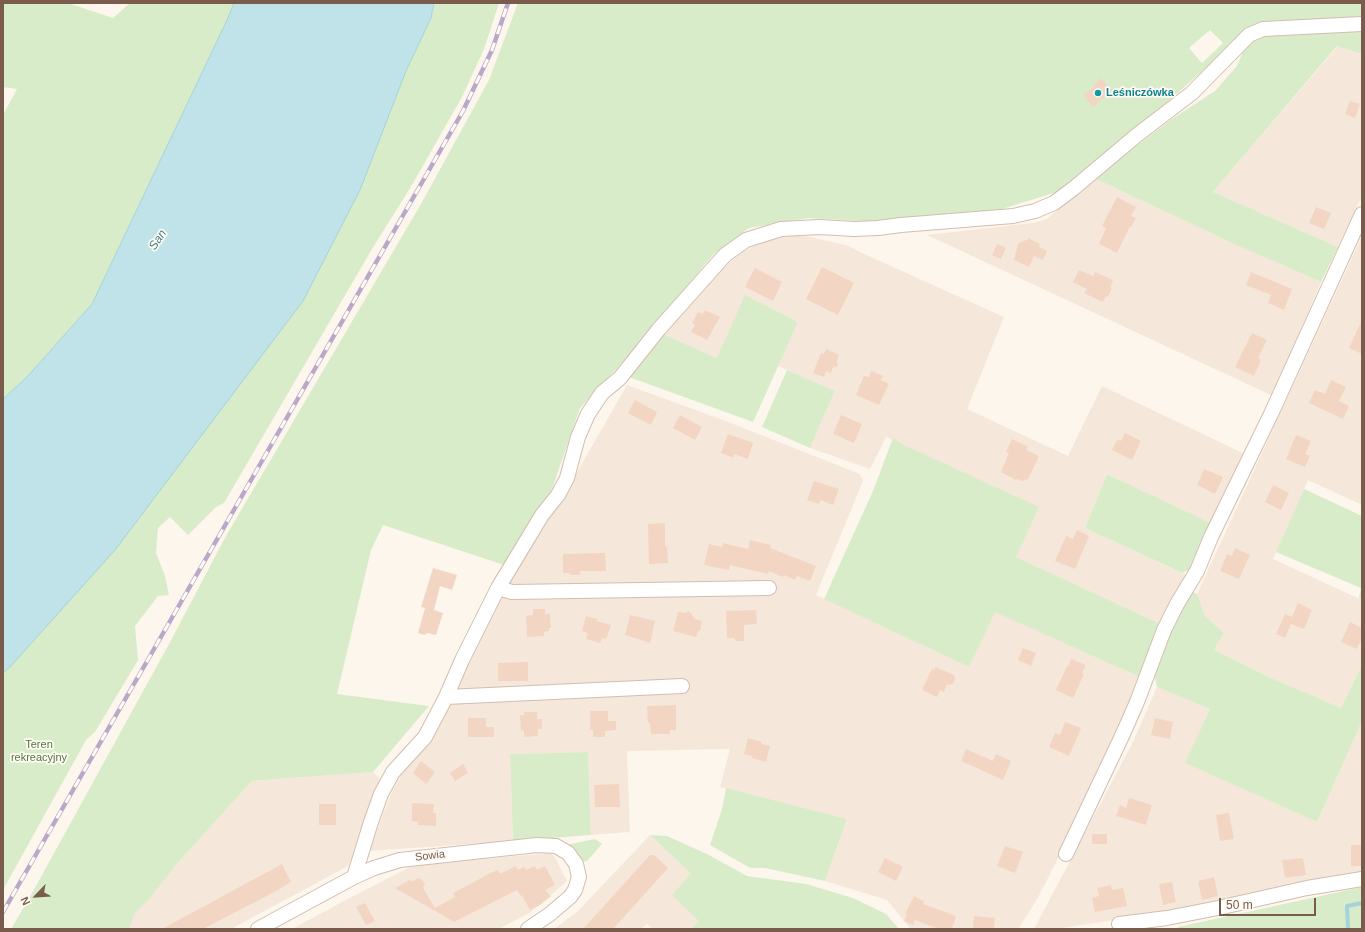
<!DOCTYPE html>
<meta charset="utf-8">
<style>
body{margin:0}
#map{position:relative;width:1365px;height:932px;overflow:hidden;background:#fdf6ec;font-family:Arial,sans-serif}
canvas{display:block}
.frame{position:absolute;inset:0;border:4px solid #7a5c4d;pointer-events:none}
.north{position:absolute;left:16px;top:876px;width:40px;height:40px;-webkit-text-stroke:3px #fffaf3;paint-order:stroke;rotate:245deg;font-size:11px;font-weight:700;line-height:16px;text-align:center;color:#7a5c4d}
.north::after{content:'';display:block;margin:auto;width:14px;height:18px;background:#7a5c4d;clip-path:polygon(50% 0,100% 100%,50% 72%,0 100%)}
.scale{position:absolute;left:1219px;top:898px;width:97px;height:18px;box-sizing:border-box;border:2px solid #7a5c4d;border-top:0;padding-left:5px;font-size:12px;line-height:14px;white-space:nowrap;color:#7a5c4d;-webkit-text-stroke:3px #fffaf3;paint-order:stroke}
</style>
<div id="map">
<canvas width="1365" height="932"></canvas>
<div class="frame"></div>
<div class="north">N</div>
<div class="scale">50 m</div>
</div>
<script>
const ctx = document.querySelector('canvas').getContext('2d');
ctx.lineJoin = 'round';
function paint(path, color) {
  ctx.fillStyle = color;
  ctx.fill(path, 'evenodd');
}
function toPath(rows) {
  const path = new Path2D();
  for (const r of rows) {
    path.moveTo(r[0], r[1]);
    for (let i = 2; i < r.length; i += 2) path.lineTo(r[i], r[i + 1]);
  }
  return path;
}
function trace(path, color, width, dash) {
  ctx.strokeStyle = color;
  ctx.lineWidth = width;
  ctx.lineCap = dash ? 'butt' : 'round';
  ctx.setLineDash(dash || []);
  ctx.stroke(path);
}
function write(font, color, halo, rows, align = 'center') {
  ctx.font = font + ' Arial,sans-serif';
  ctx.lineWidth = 3.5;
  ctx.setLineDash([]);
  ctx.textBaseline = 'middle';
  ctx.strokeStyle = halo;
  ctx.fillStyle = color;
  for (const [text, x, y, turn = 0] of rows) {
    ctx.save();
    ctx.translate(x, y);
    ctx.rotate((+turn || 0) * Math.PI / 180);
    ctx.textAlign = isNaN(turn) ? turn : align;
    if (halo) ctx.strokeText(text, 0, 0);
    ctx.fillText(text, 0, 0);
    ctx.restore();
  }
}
const residential = toPath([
 [1338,46,1362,54,1362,196,1338,247,1213,192],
 [1094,178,1234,244,1321,282,1273,396,927,235,1033,223,1047,219],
 [792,233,846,245,871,257,1004,317,967,409,1068,456,1102,386,1247,455,1213,524,1107,474,1085,528,1190,577,1163,625,1016,557,1038,507,886,437,870,469,810,448,835,391,778,366,798,322,717,358,663,334,710,278,743,252,759,243],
 [1362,236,1362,505,1308,480,1273,559,1362,600,1362,665,1341,708,1267,676,1214,650,1224,633,1205,616,1197,594],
 [627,385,723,420,860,474,863,481,816,595,969,667,994,611,1142,678,1063,849,1036,901,1018,929,911,929,887,900,825,881,847,819,720,787,730,749,627,751,630,832,591,835,588,752,510,754,513,841,369,851,393,789,411,760,431,741,474,646,532,541,576,474],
 [1157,687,1210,709,1186,763,1317,822,1362,721,1362,874,1200,907,1055,929,1034,929,1133,742],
 [373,772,382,780,360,842,348,866,231,929,129,929,136,912,175,866,252,781],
 [650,835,691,874,699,921,691,929,653,929,647,924,641,929,554,929,578,911],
 [550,853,554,856,567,881,543,902,529,913,499,929,292,929,344,901,410,867,438,863]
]);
const green = toPath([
 [3,3,68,3,113,18,130,3,234,3,227,20,92,304,26,378,3,399,3,115,17,89,3,87],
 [434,3,499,3,484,49,462,97,412,185,372,249,224,503,216,507,188,535,170,517,158,528,156,553,165,576,169,595,158,596,135,626,138,660,95,732,86,740,3,890,3,673,10,667,406,71,431,18],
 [518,3,1362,3,1362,16,1328,19,1241,37,1156,112,1060,191,1002,209,928,218,880,222,808,218,749,228,713,255,633,351,580,408,552,489,504,565,383,525,371,550,337,694,429,706,373,772,252,781,175,866,148,900,136,912,129,929,11,929,31,895,169,644,226,536,421,204,489,80],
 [1210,30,1223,43,1202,63,1189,48],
 [1362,29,1362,54,1337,46,1213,192,1338,247,1321,282,1234,244,1094,178,1172,119,1215,91,1237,66,1247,42,1259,36],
 [745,295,798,322,753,422,629,377,663,334,717,358],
 [787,370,835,391,810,448,762,427],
 [893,438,902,444,1039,507,1016,557,1163,625,1142,678,995,612,969,667,824,599,873,491],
 [1107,474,1213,524,1194,567,1182,573,1085,528],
 [1304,489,1362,516,1362,600,1359,598,1361,588,1276,552],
 [1192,592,1197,594,1205,616,1224,633,1214,650,1267,676,1341,708,1362,665,1362,721,1317,822,1185,763,1210,709,1157,687,1154,673,1168,634],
 [588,752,591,835,513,841,510,754],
 [726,788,847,819,825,881,765,868,750,868,710,845,722,809],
 [650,835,667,836,707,854,747,876,806,884,853,898,886,914,899,929,691,929,699,921,672,895,691,874],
 [595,839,602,844,587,861,583,862,566,845],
 [1362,887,1362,929,1177,929,1178,927]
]);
const water = toPath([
 [234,3,434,3,431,18,406,71,360,190,303,301,115,550,10,667,3,673,3,399,26,378,92,304,227,20,234,3]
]);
const stream = toPath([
 [1348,929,1347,906,1362,903]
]);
const building = toPath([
 [1101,78,1112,91,1093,107,1083,95,1095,86,1094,85],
 [1350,101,1360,104,1355,118,1345,114],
 [1117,197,1136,207,1131,216,1136,218,1131,227,1130,226,1117,253,1099,244,1106,228,1102,226],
 [1316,207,1331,213,1324,229,1309,223],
 [1028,238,1040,244,1039,247,1047,251,1043,260,1034,256,1029,267,1014,260,1018,244,1025,240,1027,241],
 [997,244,1006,248,1001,259,992,255],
 [822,267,854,283,838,315,806,299],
 [755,268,782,282,773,301,745,287],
 [1079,270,1093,276,1095,272,1113,280,1110,287,1112,288,1108,297,1106,296,1103,302,1084,293,1087,289,1073,282],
 [1251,272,1292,289,1284,310,1268,303,1271,295,1246,285],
 [705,310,720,317,707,340,691,332,695,325,692,323,698,312,703,314],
 [1362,320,1362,354,1349,348],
 [1252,333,1267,340,1258,358,1261,360,1254,376,1235,367],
 [826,349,839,355,837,361,838,366,833,367,831,373,826,371,824,377,813,373,821,353,824,354],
 [871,371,883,376,881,380,889,384,879,405,856,395,864,376,869,377],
 [1331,380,1346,387,1339,401,1349,406,1343,419,1309,403,1315,390,1325,394],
 [635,400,657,412,651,425,628,413],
 [680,415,702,427,695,440,673,428],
 [841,415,862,424,854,443,833,434],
 [1125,433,1141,441,1132,460,1112,450,1118,439,1121,441],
 [728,434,753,443,748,459,734,454,733,458,721,453],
 [1296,435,1311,441,1305,454,1310,456,1305,467,1286,459],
 [1012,439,1028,447,1026,450,1039,456,1028,479,1022,481,1017,479,1016,480,1001,472,1009,453,1006,452],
 [1204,469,1223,477,1215,494,1197,485],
 [814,481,839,489,833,505,820,500,819,504,807,500],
 [1273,485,1289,493,1281,510,1265,502],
 [665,523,665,546,667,546,668,563,649,564,648,524],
 [1077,530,1089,536,1075,569,1055,561,1066,536,1073,539],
 [750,540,771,545,770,548,816,566,810,581,797,576,795,580,784,575,783,577,769,571,768,574,730,565,729,570,704,565,709,544,722,547,723,543,748,549],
 [1235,548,1250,555,1239,579,1220,571,1227,554,1232,556],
 [605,553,606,571,580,571,580,575,570,575,570,573,563,573,563,554],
 [433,568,457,575,452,590,440,586,434,610,443,613,436,635,427,633,425,635,418,633,425,608,421,607],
 [1298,603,1312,610,1304,629,1291,624,1285,638,1276,634,1285,614,1292,617],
 [533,609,545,609,545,614,550,614,551,628,549,628,549,631,544,632,544,636,527,637,526,616,533,615],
 [756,610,757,624,744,625,744,641,736,641,734,638,727,638,726,611],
 [689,611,695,619,702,621,700,631,698,631,696,637,673,631,678,612,685,613],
 [630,615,655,621,650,643,625,635],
 [586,616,597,619,597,621,611,625,606,639,602,638,600,643,586,639,588,633,582,631],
 [1350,622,1362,628,1362,638,1357,649,1341,642],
 [1023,648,1036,653,1031,666,1018,660],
 [1071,659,1086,665,1082,673,1084,674,1073,698,1056,690,1067,666,1068,667],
 [528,662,528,681,498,681,498,663],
 [935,667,954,675,955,679,953,684,949,685,947,684,944,692,940,690,937,697,922,690,932,669,934,670],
 [676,705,676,730,670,730,670,734,651,734,650,723,648,723,647,706],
 [590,711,608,711,608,721,616,721,616,730,605,731,605,737,593,737,593,730,590,730],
 [524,712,537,712,537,719,542,719,542,729,538,729,538,736,524,737,524,730,521,731,520,715,524,715],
 [468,718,486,718,486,727,494,727,494,737,468,737],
 [1155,718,1173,722,1170,739,1151,735],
 [1065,722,1081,728,1069,756,1049,747,1055,733,1060,735],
 [748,738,762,742,761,744,770,746,766,762,752,758,752,756,744,754],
 [966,749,993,761,996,754,1011,761,1003,780,961,761],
 [421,761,435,772,426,784,413,773],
 [463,764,468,773,455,781,450,773],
 [619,784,620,807,595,807,594,785],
 [1129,798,1152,805,1146,825,1116,816,1120,805,1126,808],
 [412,803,434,804,433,813,436,813,436,826,418,825,418,822,412,821],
 [319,804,336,804,336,825,319,825],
 [1229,813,1234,839,1220,841,1216,815],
 [1092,834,1107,834,1107,844,1092,844],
 [1351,845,1362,845,1362,866,1351,866],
 [1005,846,1023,852,1015,873,997,866],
 [650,855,654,855,668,868,613,929,583,929],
 [885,858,903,867,896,881,878,872],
 [1303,858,1306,875,1285,878,1282,860],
 [282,864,291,882,278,890,203,929,162,929],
 [516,866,518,870,524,867,526,870,535,866,537,870,545,866,555,885,545,890,551,896,540,905,530,910,522,895,521,896,517,890,454,922,395,888,410,880,412,882,418,878,422,880,425,884,423,888,435,908,455,897,453,893,491,873,498,870,500,874],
 [1214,877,1218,896,1202,900,1198,881],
 [1172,882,1176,902,1163,905,1159,884],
 [1111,885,1112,890,1123,888,1127,906,1095,912,1092,898,1099,896,1097,888],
 [914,896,924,901,923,904,956,916,952,929,939,929,915,920,913,925,904,921,907,915,905,914],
 [365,903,375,921,366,925,356,907],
 [974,916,995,918,994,929,973,929]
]);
const minor = toPath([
 [498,588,512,592,769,588],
 [446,697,682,686],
 [1066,854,1122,736,1137,702,1164,630,1177,604,1197,571,1211,537,1271,414,1362,214],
 [354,877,371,822,381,794,393,772,425,737,446,697,462,660,498,588,542,515,558,495,567,478,578,437,588,414,602,393,620,378,659,329,725,255,746,240,781,229,819,227,854,229,878,228,901,225,1013,216,1035,211,1054,203,1074,188,1137,135,1192,93,1249,35,1263,29,1362,24],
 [1119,924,1167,918,1218,908,1307,888,1362,879],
 [258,929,354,877,374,868,400,860,537,845,556,846,568,853,576,864,579,877,575,890,570,897,550,914,528,929]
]);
const rail = toPath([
 [3,912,463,111,492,50,508,3]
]);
const markers = [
 [1098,93,4,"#0f9aa8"]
];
const cultureNames = [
 ["Leśniczówka",1106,93]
];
const parkNames = [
 ["Teren",39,745],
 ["rekreacyjny",39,758]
];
const streetNames = [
 ["Sowia",430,856,-7]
];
const waterNames = [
 ["San",158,240,-56]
];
paint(residential, '#f5e8da');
paint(green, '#d8ecc9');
paint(water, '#bfe3e8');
trace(water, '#a5d3da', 1);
trace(stream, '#a5d3da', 4);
paint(building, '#f3d5c3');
trace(minor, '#d1beb0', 16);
trace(minor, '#fff', 14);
trace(rail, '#b9a8c9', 4.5);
trace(rail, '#fffaf3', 3, [9]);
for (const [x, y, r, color] of markers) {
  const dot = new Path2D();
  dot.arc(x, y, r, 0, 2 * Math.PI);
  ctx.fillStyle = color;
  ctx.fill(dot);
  trace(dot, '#fffaf3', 1.5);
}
write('bold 11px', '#0d838f', '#fffaf3', cultureNames, 'left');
write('11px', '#537a41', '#fffaf3', parkNames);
write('11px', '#7a5c4d', '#fffaf3', streetNames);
write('italic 12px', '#437c86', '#fffaf3', waterNames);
</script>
